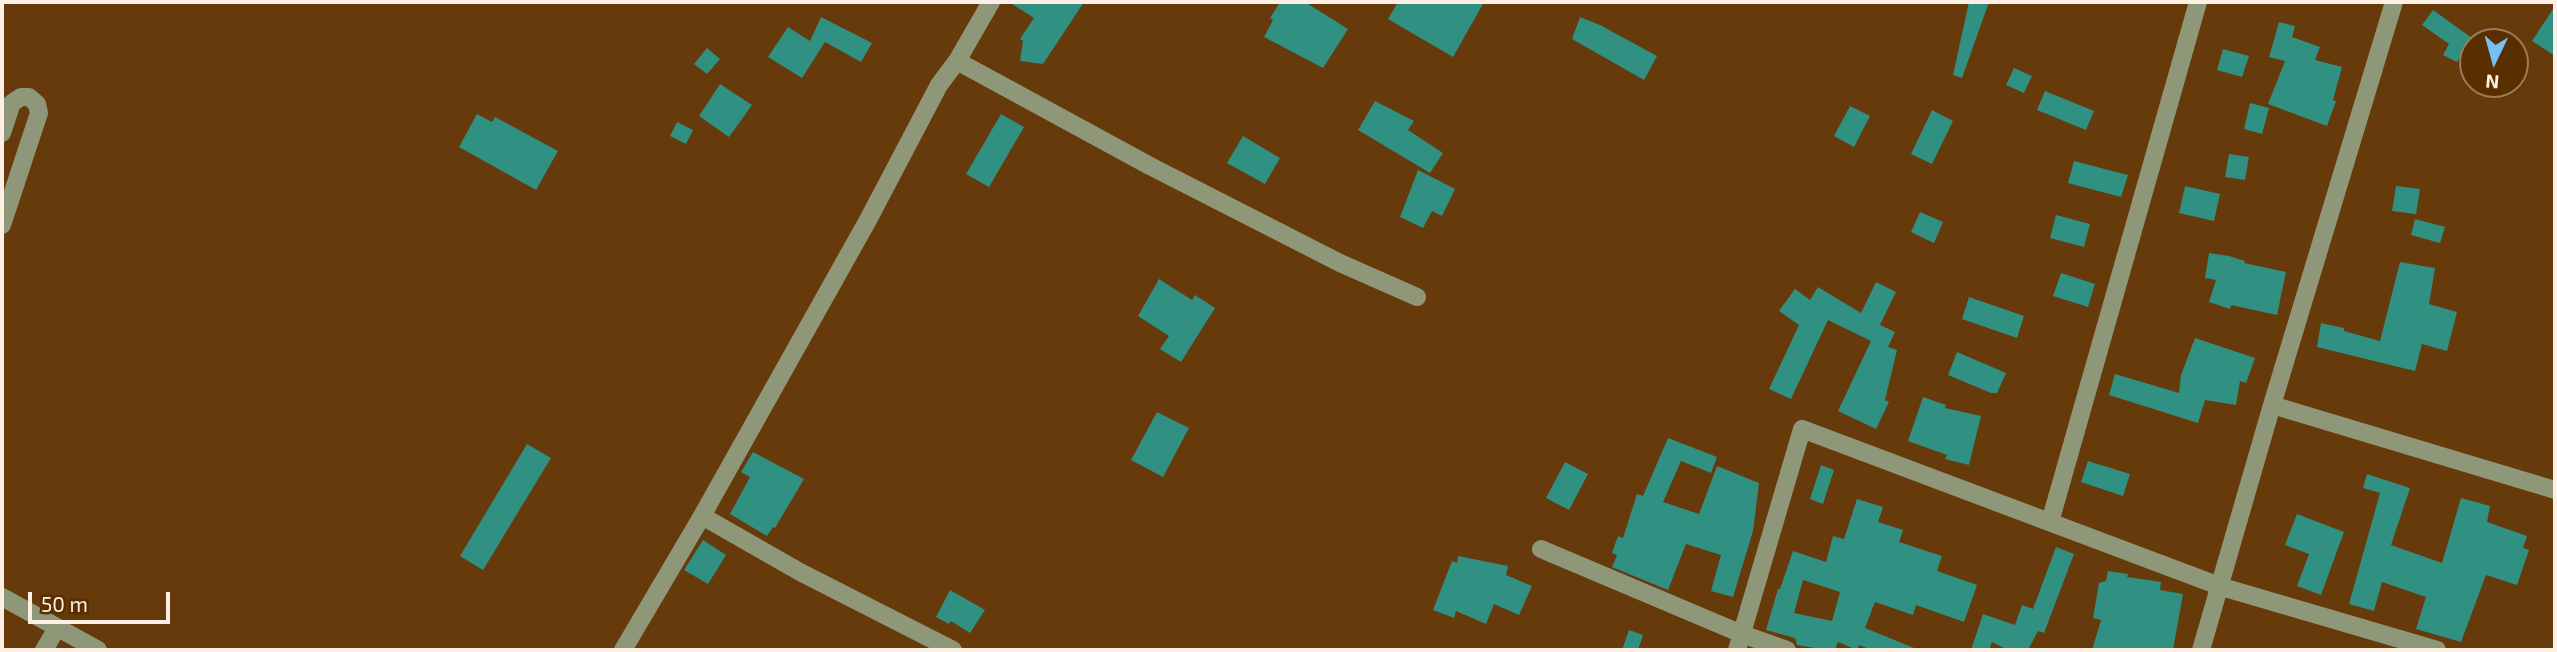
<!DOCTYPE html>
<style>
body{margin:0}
#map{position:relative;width:2557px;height:652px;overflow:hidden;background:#663a0a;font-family:"Exo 2",sans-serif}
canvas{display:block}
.frame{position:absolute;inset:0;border:4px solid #fdefe4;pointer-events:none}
.north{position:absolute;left:2459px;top:28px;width:70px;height:70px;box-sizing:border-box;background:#5a2f00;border:2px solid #9b7c5b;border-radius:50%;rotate:185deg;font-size:19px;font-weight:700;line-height:28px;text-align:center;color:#fdefe4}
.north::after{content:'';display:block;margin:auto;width:24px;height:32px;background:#76c0f6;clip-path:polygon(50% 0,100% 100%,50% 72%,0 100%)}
.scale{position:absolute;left:28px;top:592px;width:142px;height:32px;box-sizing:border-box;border:4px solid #fdefe4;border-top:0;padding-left:9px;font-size:21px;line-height:24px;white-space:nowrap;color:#fdefe4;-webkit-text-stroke:5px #5a2f00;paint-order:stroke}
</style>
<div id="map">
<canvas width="2557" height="652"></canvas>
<div class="frame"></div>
<div class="north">N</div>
<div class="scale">50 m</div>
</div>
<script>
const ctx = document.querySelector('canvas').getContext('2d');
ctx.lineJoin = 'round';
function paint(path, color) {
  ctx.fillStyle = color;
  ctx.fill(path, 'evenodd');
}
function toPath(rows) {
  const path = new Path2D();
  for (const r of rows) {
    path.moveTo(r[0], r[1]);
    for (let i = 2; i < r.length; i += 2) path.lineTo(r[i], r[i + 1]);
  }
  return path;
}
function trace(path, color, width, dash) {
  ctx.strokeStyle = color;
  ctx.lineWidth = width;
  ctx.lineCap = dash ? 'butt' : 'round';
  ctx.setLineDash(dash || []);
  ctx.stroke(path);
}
const building = toPath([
 [1009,2,1084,2,1043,64,1020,61,1023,41,1020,39,1034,18],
 [1280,2,1305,2,1348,29,1323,68,1264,37,1273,20,1270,18],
 [1398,2,1484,2,1453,57,1388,19],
 [1969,2,1989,2,1962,78,1953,75],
 [2555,6,2555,56,2532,41],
 [2433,10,2476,41,2473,42,2469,51,2465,48,2457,62,2443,55,2449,44,2422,25],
 [821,17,872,43,861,62,825,42,802,78,768,57,788,27,810,41],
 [1580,17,1600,25,1657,56,1644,80,1572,39],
 [2279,22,2295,26,2292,37,2320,47,2315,60,2342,67,2333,100,2336,101,2327,126,2268,104,2285,61,2269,57],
 [707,48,720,59,707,74,694,64],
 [2223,49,2249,56,2242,77,2217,70],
 [2014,68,2032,76,2024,93,2006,85],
 [720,84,752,105,729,137,699,116],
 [2045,91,2094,111,2086,130,2037,110],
 [1375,101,1414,121,1408,130,1443,153,1430,173,1358,130],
 [2250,103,2269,108,2262,134,2244,129],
 [1850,106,1870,116,1854,147,1834,136],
 [1932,110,1953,121,1932,164,1911,154],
 [477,114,492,122,495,117,558,151,536,190,459,147],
 [1001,114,1024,127,989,187,966,174],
 [677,122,693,130,686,144,670,136],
 [1243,136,1280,158,1265,184,1227,163],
 [2229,154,2249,157,2245,180,2225,177],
 [2074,161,2128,175,2121,197,2068,183],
 [1418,170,1455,189,1442,216,1432,211,1423,228,1400,217],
 [2185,186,2220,194,2214,221,2179,213],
 [2396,186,2420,189,2416,214,2392,211],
 [1920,212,1943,222,1934,243,1911,232],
 [2056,215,2090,224,2084,247,2050,238],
 [2415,219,2445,227,2440,243,2411,235],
 [2209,253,2229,256,2245,261,2244,263,2286,272,2277,315,2231,305,2230,309,2209,302,2216,280,2205,278],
 [2400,262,2435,268,2429,304,2457,312,2447,351,2422,344,2415,371,2317,347,2321,323,2344,328,2344,331,2380,341],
 [2061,273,2095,284,2088,307,2053,296],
 [1159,279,1192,300,1195,295,1215,308,1181,362,1160,349,1169,336,1138,316],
 [1876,282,1896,292,1880,325,1895,332,1888,347,1897,350,1885,400,1889,402,1876,429,1838,411,1871,341,1828,320,1791,399,1769,389,1799,325,1779,311,1795,289,1810,300,1818,287,1861,313],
 [1969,297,2024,316,2017,338,1962,319],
 [2195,338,2255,358,2246,383,2240,381,2236,405,2205,400,2198,423,2109,395,2115,374,2179,393,2181,375],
 [1957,352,2006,373,1997,393,1991,393,1948,375],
 [1923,397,1946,405,1945,408,1981,416,1969,465,1945,459,1947,455,1908,441],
 [1157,412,1189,428,1163,477,1131,460],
 [1668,438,1717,457,1711,473,1681,461,1663,502,1699,514,1717,466,1759,483,1753,531,1733,597,1711,591,1721,555,1686,544,1668,590,1612,567,1617,555,1612,553,1618,536,1623,538,1637,494,1643,496],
 [527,444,551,458,483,570,460,556],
 [753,452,804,479,775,528,773,527,767,536,730,514,750,477,741,472],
 [2088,461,2130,474,2123,496,2081,482],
 [1565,462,1588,474,1569,510,1546,498],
 [1821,465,1834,470,1823,504,1810,499],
 [2367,474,2410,488,2391,545,2442,563,2461,498,2490,506,2487,522,2527,536,2523,548,2529,550,2517,585,2486,575,2461,642,2416,629,2426,597,2382,582,2374,611,2349,604,2380,493,2363,488],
 [1857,499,1883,507,1878,522,1903,530,1899,542,1942,556,1937,571,1977,585,1964,622,1916,605,1913,615,1875,602,1865,628,1919,650,1872,650,1859,645,1857,650,1838,642,1835,650,1826,650,1797,645,1795,638,1766,630,1778,589,1780,589,1793,551,1826,562,1833,536,1844,539],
 [1803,580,1840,592,1832,621,1794,613],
 [2297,514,2344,532,2321,595,2297,586,2309,554,2285,545],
 [703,540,726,555,708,584,684,570],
 [2056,547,2074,554,2044,633,2038,631,2028,650,2008,650,1992,642,1989,650,1971,650,1983,614,2015,625,2022,605,2033,609],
 [1458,556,1508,566,1506,575,1532,586,1519,615,1494,604,1486,624,1456,611,1454,618,1433,610,1452,561,1457,563],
 [2108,571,2128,574,2127,577,2161,582,2160,590,2183,594,2173,650,2092,650,2101,620,2093,618,2099,583,2106,581],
 [950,590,985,610,970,633,951,621,949,624,936,617],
 [1629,630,1643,635,1638,650,1622,650]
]);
const minor = toPath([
 [957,61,1150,166,1340,263,1417,297],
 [2,133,12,103,21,97,29,97,37,104,39,113,2,225],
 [2272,405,2555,490],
 [702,516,800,572,953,650],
 [2050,522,2198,2],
 [1541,549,1742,634,1787,650],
 [2,597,98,650],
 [44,650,57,628],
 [623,650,702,516,868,220,939,85,957,61,991,2],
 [1737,650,1802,429,2222,587,2437,650],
 [2201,650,2272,405,2394,2]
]);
paint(building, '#309082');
trace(minor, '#8e9878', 18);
</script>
